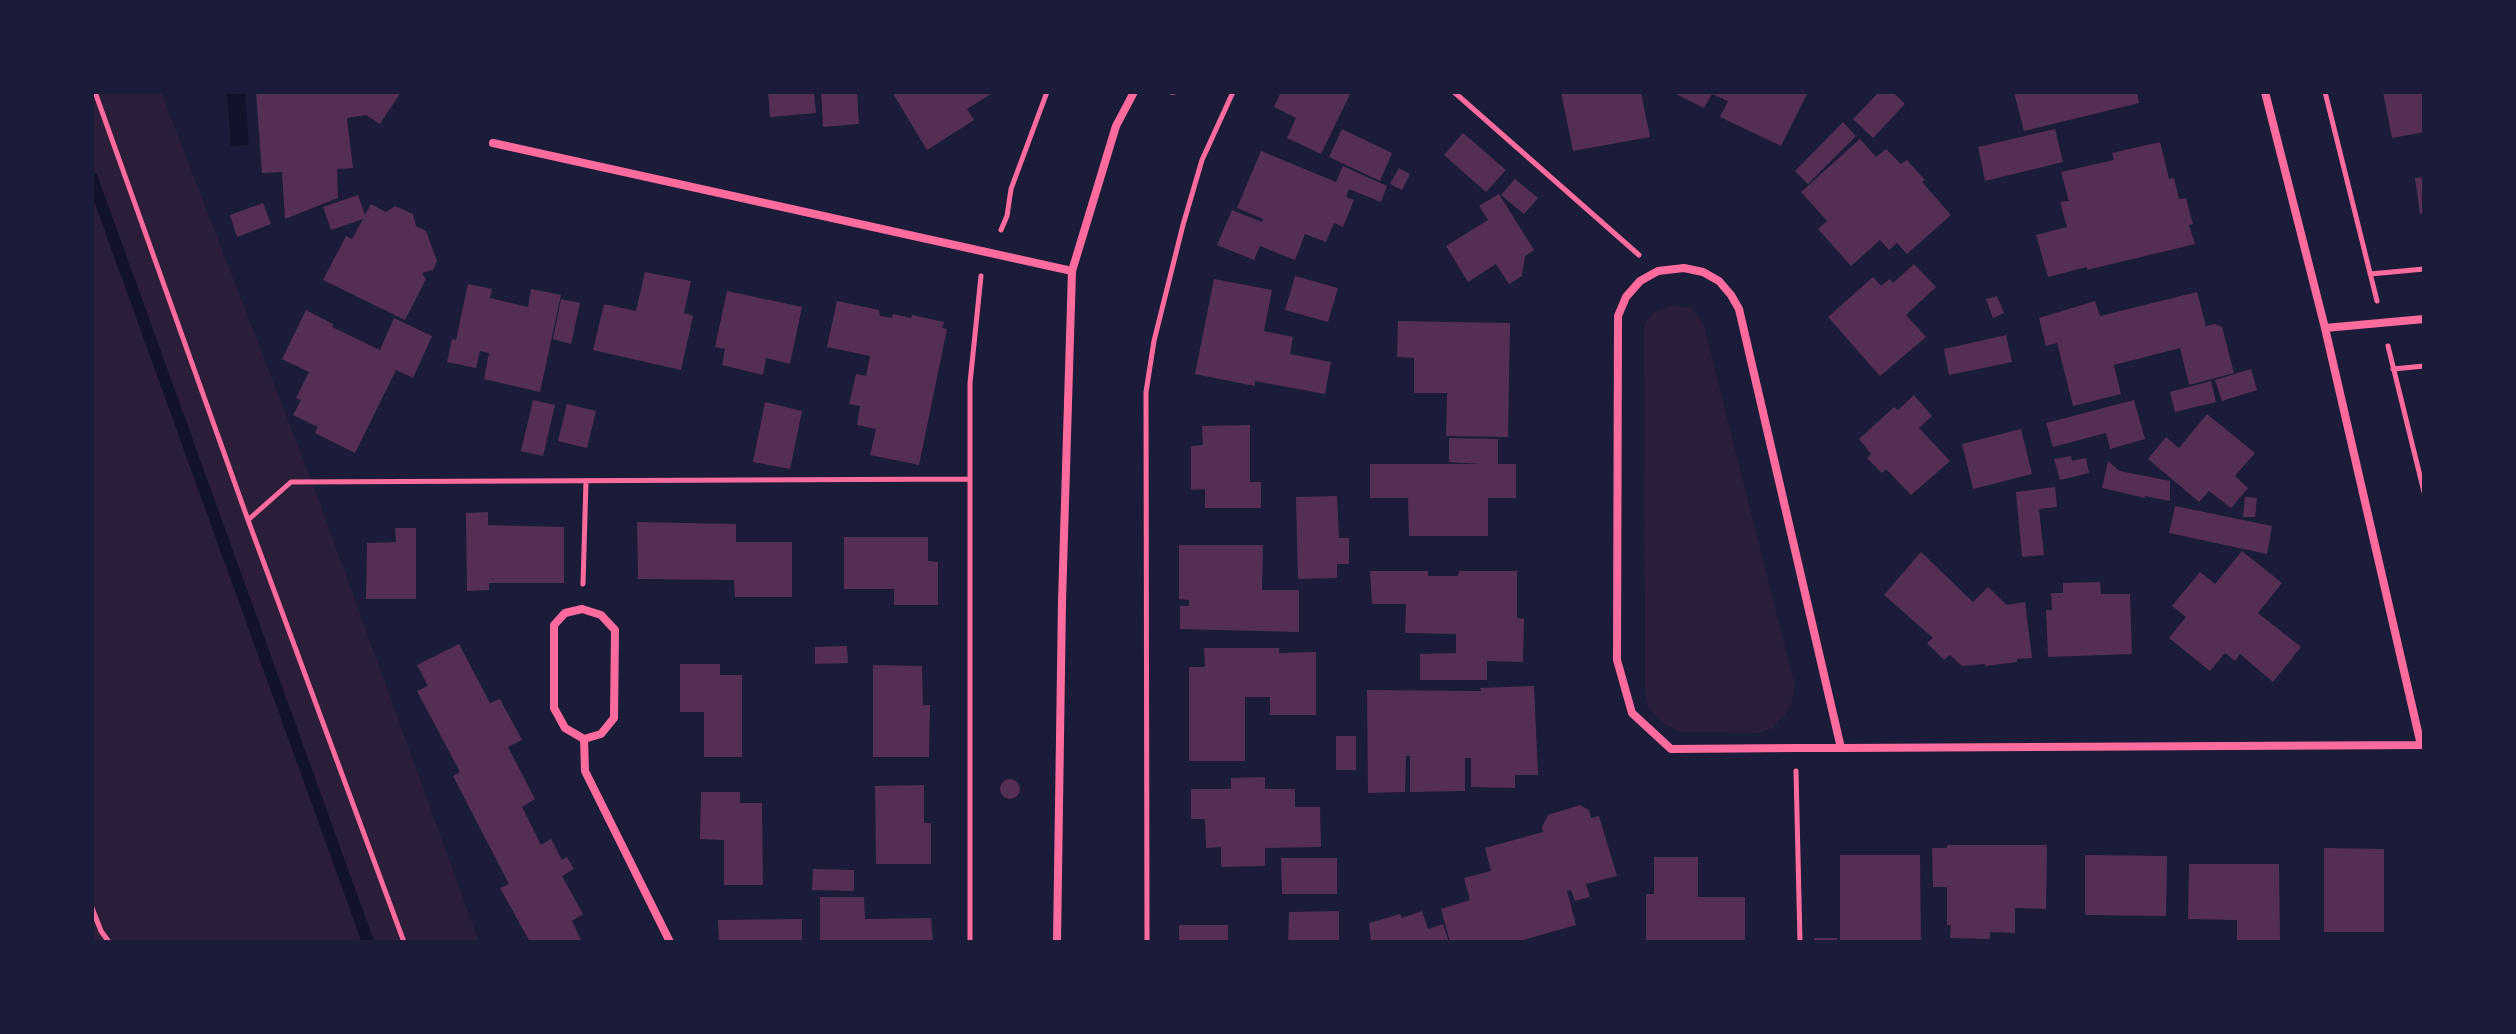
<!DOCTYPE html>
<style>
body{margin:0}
#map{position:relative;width:2516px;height:1034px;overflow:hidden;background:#1b1b3a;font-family:"Playfair Display",serif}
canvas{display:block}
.frame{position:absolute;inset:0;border:94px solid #1b1b3a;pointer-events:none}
</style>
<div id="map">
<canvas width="2516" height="1034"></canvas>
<div class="frame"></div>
</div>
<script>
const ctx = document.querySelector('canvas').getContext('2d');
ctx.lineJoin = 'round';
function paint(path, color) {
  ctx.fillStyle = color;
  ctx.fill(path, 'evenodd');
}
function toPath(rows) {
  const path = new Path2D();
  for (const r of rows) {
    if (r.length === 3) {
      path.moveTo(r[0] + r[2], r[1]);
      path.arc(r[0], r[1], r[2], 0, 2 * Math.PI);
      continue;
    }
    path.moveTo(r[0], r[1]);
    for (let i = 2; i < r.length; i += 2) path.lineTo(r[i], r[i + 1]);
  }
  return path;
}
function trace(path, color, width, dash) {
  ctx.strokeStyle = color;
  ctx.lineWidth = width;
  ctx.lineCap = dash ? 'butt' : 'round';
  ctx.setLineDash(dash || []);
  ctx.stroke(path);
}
const green = toPath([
 [92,92,161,92,315,490,479,942,92,942],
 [1671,306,1692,308,1703,323,1795,686,1792,702,1784,716,1773,728,1758,733,1679,732,1662,722,1649,708,1645,691,1644,325,1654,312]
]);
const water = toPath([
 [227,92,245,92,249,145,231,146]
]);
const stream = toPath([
 [92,178,368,942]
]);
const building = toPath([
 [256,92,401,92,380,124,366,115,347,118,353,168,337,169,338,198,285,219,282,172,262,173],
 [768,92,814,92,816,113,770,117],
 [821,92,857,92,859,124,823,127],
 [892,92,994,92,967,109,974,120,927,150],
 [1281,92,1351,92,1321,154,1287,138,1296,118,1274,107],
 [1561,92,1641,92,1650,137,1573,151],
 [1672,92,1808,92,1781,146,1720,117,1728,101,1712,94,1704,108],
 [1879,92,1893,92,1905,104,1873,138,1853,119],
 [2014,92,2137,92,2139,103,2024,131],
 [2383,92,2424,92,2424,132,2392,138],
 [1843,122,1856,136,1808,184,1795,171],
 [1342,129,1392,153,1380,181,1329,157],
 [2055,129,2063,162,1985,181,1978,147],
 [1463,133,1506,170,1486,192,1444,155],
 [1860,139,1876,157,1886,149,1901,164,1907,160,1925,180,1922,182,1951,215,1907,254,1897,243,1889,250,1880,240,1851,266,1818,229,1827,221,1801,192],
 [2160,142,2169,179,2174,178,2179,199,2186,198,2193,224,2189,225,2195,244,2087,270,2087,267,2048,277,2036,235,2067,227,2060,202,2069,201,2061,172,2114,160,2112,153],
 [1261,151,1336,182,1343,166,1387,186,1381,202,1349,189,1346,197,1354,200,1343,227,1334,223,1326,242,1305,234,1295,260,1260,246,1254,260,1217,245,1232,210,1262,222,1263,219,1237,208],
 [1399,168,1410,174,1402,190,1390,184],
 [2424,177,2424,213,2420,214,2415,178],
 [1515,179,1538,198,1524,214,1501,195],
 [1499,194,1534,250,1525,256,1522,276,1509,284,1496,264,1468,282,1446,246,1488,220,1479,206],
 [358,195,365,215,371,204,386,212,395,206,413,214,416,226,426,231,437,261,433,270,422,273,426,279,405,320,323,280,346,236,352,239,363,219,331,230,323,207],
 [263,203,271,224,237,237,230,215],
 [1914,264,1936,287,1906,315,1926,337,1880,376,1828,317,1873,277,1881,286,1890,279,1893,283],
 [645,272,691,281,684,313,693,316,681,370,593,350,604,304,636,311],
 [1295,276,1338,288,1328,322,1285,310],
 [1214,279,1272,290,1264,331,1293,337,1290,354,1331,362,1325,394,1255,381,1255,386,1195,374],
 [468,284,492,289,490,298,528,307,531,289,561,295,540,392,484,379,489,353,480,351,476,368,447,362,452,339,456,340],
 [727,291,802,307,790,364,766,358,763,375,722,365,725,349,715,347],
 [2197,292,2206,326,2215,324,2222,327,2234,373,2189,385,2180,348,2114,365,2121,394,2073,406,2057,343,2046,346,2039,318,2095,301,2100,316],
 [1997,296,2004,313,1993,318,1986,299],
 [561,299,580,303,571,344,553,339],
 [837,301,879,310,880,316,892,318,893,314,911,318,912,315,944,322,942,328,947,329,919,465,870,455,876,429,857,425,860,406,849,404,856,374,866,376,870,356,827,347],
 [306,310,333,324,332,327,380,350,394,318,432,336,413,378,396,370,355,453,315,433,318,427,293,415,301,400,296,398,309,372,282,359],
 [1398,321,1510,323,1508,437,1446,436,1447,393,1414,393,1414,358,1397,357],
 [2006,335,2012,362,1949,375,1944,349],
 [2251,369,2257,390,2222,401,2215,380],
 [2211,381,2216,402,2175,412,2170,392],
 [1914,395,1932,416,1919,428,1950,461,1911,495,1886,469,1882,473,1867,458,1871,454,1859,439,1894,407,1898,410],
 [533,400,555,405,543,456,521,451],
 [2134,400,2145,439,2110,449,2106,433,2053,447,2046,423],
 [765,402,802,411,790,469,753,462],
 [567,404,596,411,587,448,558,441],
 [2207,414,2255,453,2235,476,2248,488,2231,508,2209,491,2199,502,2148,459,2166,437,2179,448],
 [1250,425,1250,482,1261,482,1261,508,1205,508,1205,489,1191,490,1191,446,1203,445,1202,426],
 [2021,429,2032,474,1973,489,1962,444],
 [1449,438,1498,439,1498,464,1516,464,1516,498,1488,498,1488,536,1409,536,1408,498,1370,498,1370,464,1480,464,1449,462],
 [2071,456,2072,461,2086,458,2089,473,2060,480,2054,459],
 [2108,461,2120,471,2170,481,2170,501,2145,496,2145,498,2102,488],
 [2055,487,2057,507,2039,509,2044,555,2022,557,2016,492],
 [1337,496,1339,538,1349,538,1349,564,1337,564,1337,578,1298,579,1296,497],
 [2245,497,2257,498,2255,517,2243,517],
 [2175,506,2272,526,2267,554,2169,533],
 [488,512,488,525,564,527,564,583,489,583,489,590,467,591,466,513],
 [637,522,736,524,736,542,792,542,792,597,735,597,734,580,638,579],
 [395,528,416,528,416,599,366,599,367,543,396,542],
 [844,537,928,537,928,561,938,562,938,605,894,605,894,589,844,589],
 [1179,545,1263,545,1262,590,1299,590,1299,632,1180,629,1180,606,1189,606,1189,600,1179,599],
 [2242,551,2282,583,2258,613,2301,647,2273,682,2240,654,2235,661,2225,653,2210,671,2169,638,2186,617,2172,606,2200,572,2215,584],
 [1921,552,1973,602,1988,587,2007,605,2025,602,2032,658,2017,659,2017,662,1985,666,1985,664,1962,666,1950,655,1944,660,1927,643,1933,638,1884,595],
 [1370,571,1428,571,1428,576,1458,576,1459,571,1517,571,1517,618,1524,619,1523,662,1487,661,1487,680,1420,680,1420,654,1456,653,1456,634,1405,633,1406,604,1372,604],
 [2100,582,2101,594,2130,594,2132,654,2048,657,2046,610,2052,610,2051,593,2063,593,2063,583],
 [459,644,490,703,500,699,522,740,508,747,535,799,522,807,541,845,551,839,562,860,567,857,574,869,562,876,583,914,572,921,582,942,530,942,500,888,509,884,453,776,460,772,417,691,428,686,417,665],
 [847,646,848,663,815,664,815,647],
 [1204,648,1279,648,1279,653,1316,652,1316,715,1270,715,1270,697,1245,697,1245,761,1189,761,1189,667,1205,667],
 [680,664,720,664,720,675,742,675,742,757,704,757,704,712,680,712],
 [873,665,922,666,923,705,930,705,929,757,873,757],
 [1534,686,1538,775,1515,775,1515,788,1471,787,1471,758,1465,758,1465,791,1410,792,1410,756,1406,756,1405,792,1368,793,1367,690,1481,691,1480,688],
 [1336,736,1356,736,1356,770,1336,770],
 [1265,777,1265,789,1295,789,1295,807,1320,807,1321,847,1265,848,1265,866,1221,867,1221,847,1206,848,1205,819,1191,819,1191,789,1231,789,1231,778],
 [1010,789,10],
 [924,785,924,823,931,823,931,864,876,864,875,786],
 [701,792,740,792,740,803,762,803,763,885,724,885,724,840,700,839],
 [1580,805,1589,810,1591,818,1599,816,1617,876,1586,884,1590,897,1575,901,1571,890,1567,891,1576,925,1516,942,1450,942,1441,909,1470,900,1464,878,1491,871,1485,848,1543,832,1542,827,1548,815],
 [1947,845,2047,845,2046,909,2015,908,2015,933,1990,932,1990,939,1950,938,1951,925,1947,925,1947,887,1933,887,1932,848,1947,848],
 [2324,848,2384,849,2384,932,2324,932],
 [1840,855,1920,855,1921,942,1840,942],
 [2085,855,2167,856,2166,916,2085,915],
 [1654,857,1698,857,1698,897,1745,897,1745,942,1646,942,1646,894,1654,894],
 [1281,858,1337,858,1337,894,1282,894],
 [2189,864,2279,864,2280,941,2237,941,2237,920,2188,919],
 [813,869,854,870,854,891,812,890],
 [820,897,864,897,865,919,931,918,933,942,820,942],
 [1339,911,1339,942,1288,942,1289,912],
 [1422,911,1428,929,1443,924,1449,942,1371,942,1369,923,1400,914,1402,918],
 [802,919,802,942,719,942,718,920],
 [1179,925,1228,925,1228,942,1179,942],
 [1814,938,1837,938,1837,942,1814,942]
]);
const path = toPath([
 [95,92,248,520,404,942],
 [1171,92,1174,92],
 [1454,92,1639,255],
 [2325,92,2377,301],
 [1001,230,1007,216,1011,189,1047,92],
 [2370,274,2424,269],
 [2388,346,2424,492],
 [2393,369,2424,366],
 [248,520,291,482,970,479],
 [583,584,586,481],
 [1796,771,1800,942],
 [92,908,101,931,109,942],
 [970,942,970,383,981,276],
 [1147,942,1146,392,1154,341,1183,225,1202,160,1233,92]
]);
const minor = toPath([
 [2265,92,2325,328,2421,745],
 [493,143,1072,271],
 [2325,328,2424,319],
 [582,609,601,615,615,630,614,718,601,734,584,739,565,728,554,708,554,625,565,613,582,609],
 [584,739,585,771,670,942],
 [1841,748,1739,309,1731,295,1719,281,1703,272,1684,268,1658,271,1640,281,1626,297,1618,316,1617,660,1632,713,1671,749,1796,748,1841,748,2424,745],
 [1057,942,1062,601,1072,271,1116,126,1134,92]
]);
paint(green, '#2a1e3b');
paint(water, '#12122b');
trace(stream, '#12122b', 12);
paint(building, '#542f53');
trace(path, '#ff6b9d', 5);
trace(minor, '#ff6b9d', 8);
</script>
